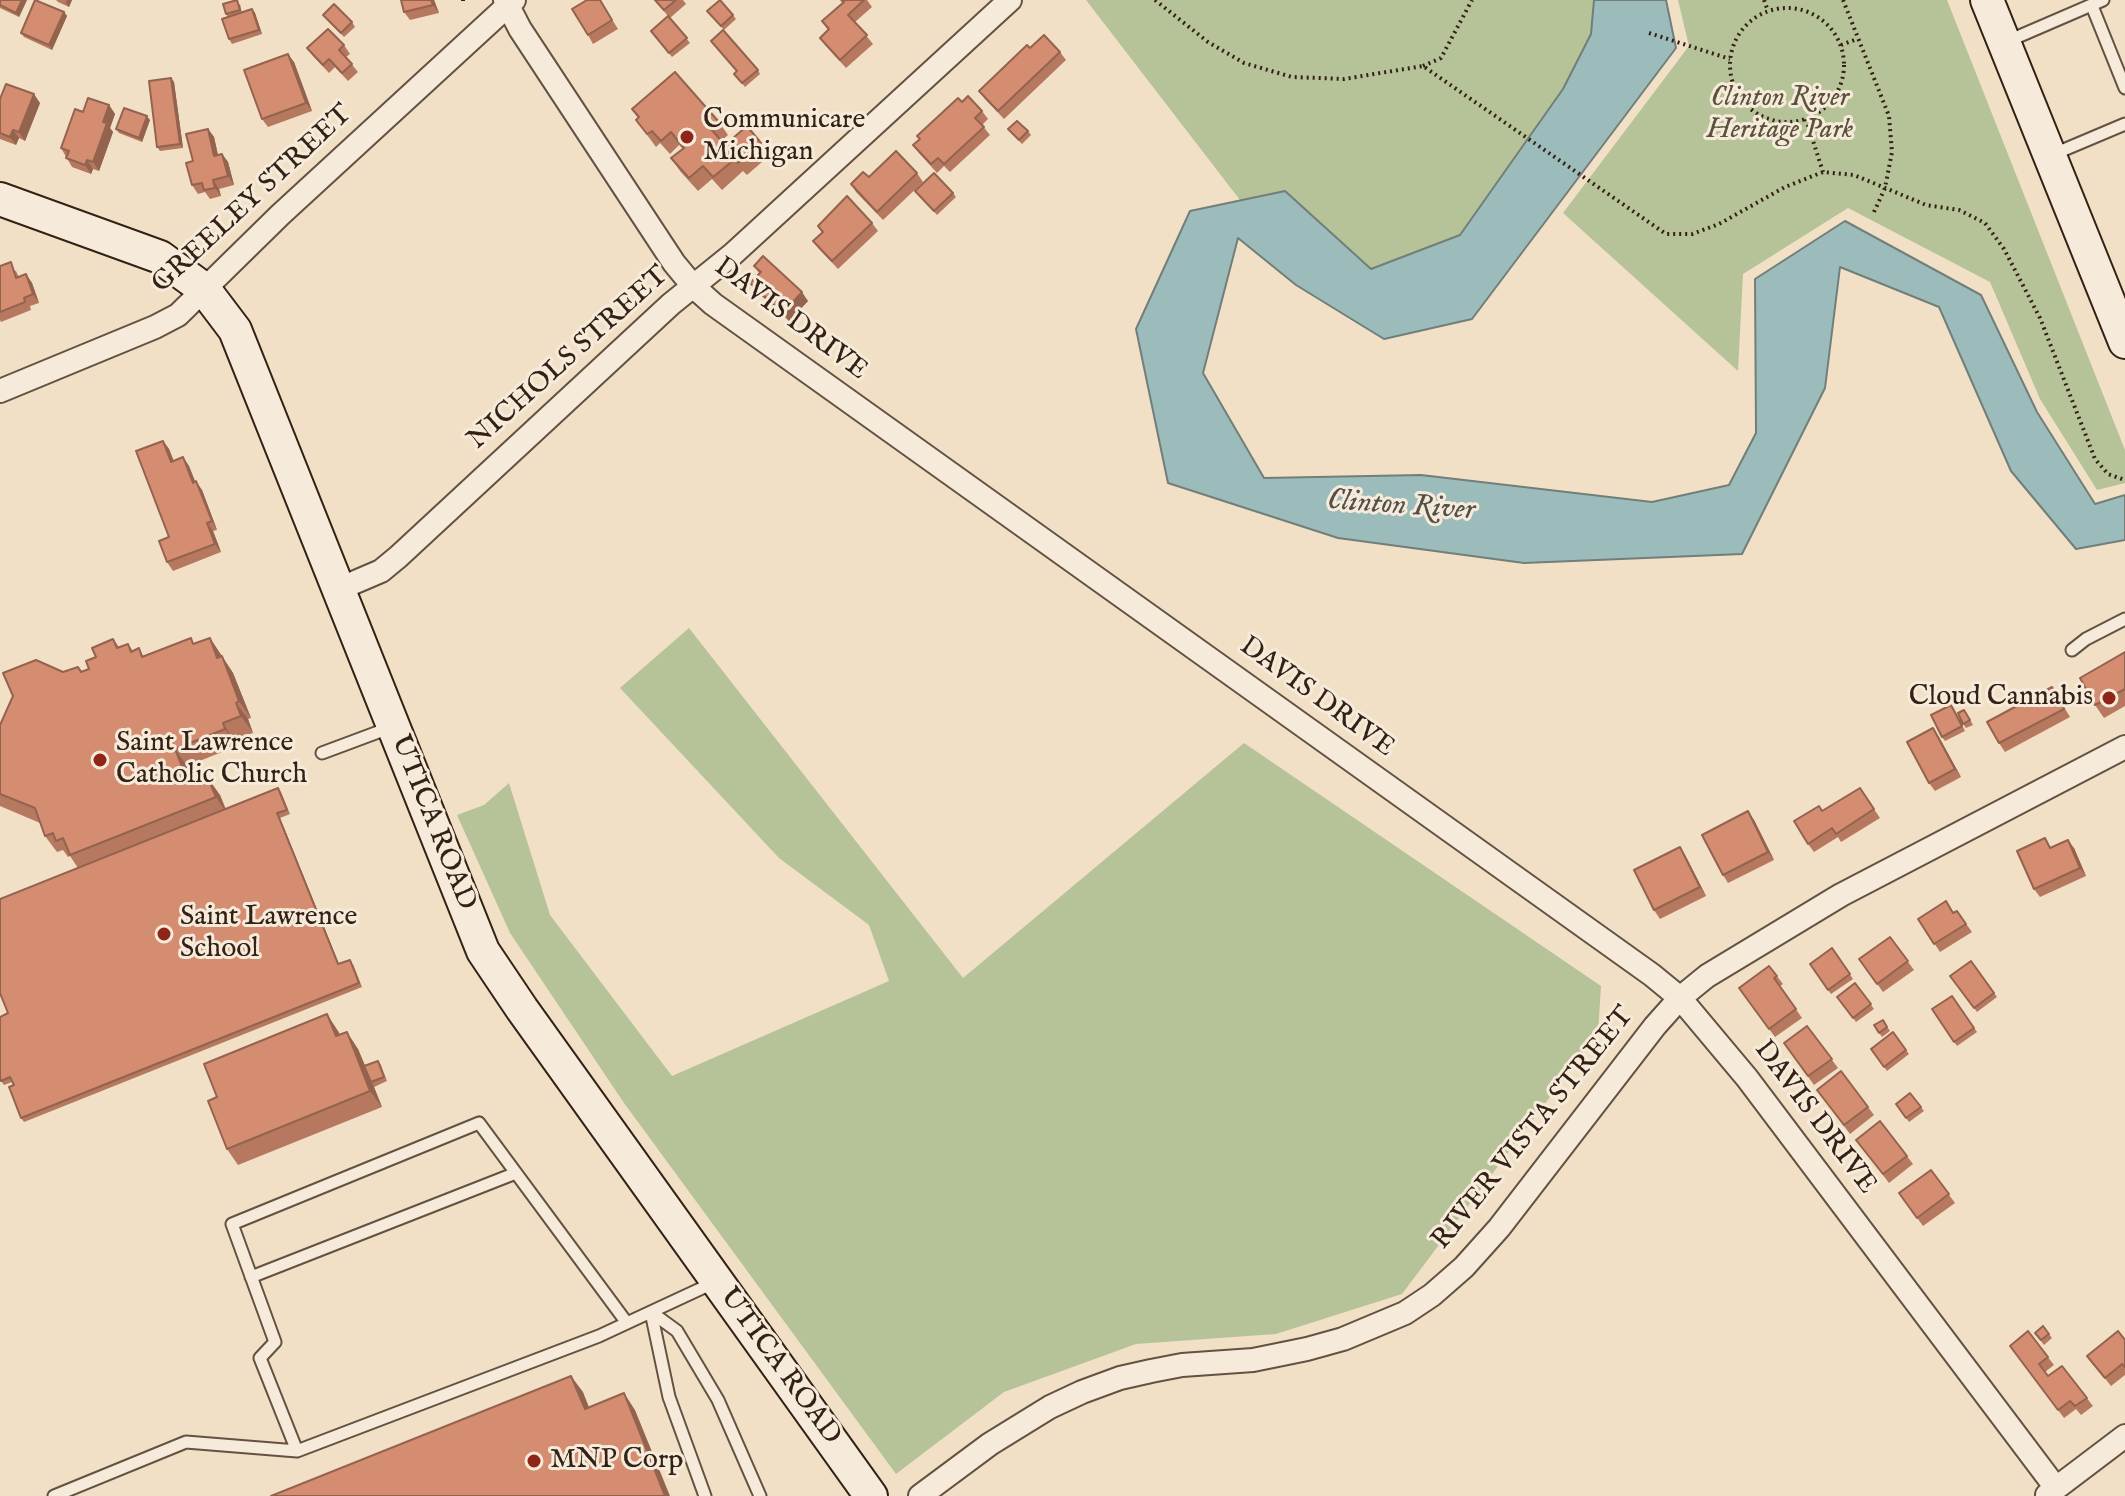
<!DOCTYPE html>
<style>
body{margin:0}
canvas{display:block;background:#f1e0c6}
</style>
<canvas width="2125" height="1496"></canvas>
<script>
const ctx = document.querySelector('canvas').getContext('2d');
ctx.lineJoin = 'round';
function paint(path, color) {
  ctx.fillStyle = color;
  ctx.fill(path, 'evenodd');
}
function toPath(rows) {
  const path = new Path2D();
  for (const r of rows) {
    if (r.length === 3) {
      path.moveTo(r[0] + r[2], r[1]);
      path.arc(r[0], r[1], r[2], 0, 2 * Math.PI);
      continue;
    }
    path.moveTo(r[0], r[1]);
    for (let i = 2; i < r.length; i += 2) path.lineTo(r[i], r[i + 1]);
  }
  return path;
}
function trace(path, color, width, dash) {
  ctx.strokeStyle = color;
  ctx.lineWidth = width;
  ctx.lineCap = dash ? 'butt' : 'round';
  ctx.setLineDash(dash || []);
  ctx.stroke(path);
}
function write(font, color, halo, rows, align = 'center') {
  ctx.font = font + ' "IM FELL English",serif';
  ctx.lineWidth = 6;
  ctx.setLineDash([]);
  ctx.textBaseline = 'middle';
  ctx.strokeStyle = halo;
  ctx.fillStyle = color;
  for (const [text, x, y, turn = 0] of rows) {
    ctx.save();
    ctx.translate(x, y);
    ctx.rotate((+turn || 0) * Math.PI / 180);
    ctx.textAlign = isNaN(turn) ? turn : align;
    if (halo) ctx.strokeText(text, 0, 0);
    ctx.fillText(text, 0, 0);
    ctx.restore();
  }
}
const green = toPath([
 [1086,0,1594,0,1591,34,1563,89,1460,235,1371,270,1285,191,1240,200],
 [1678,0,1947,0,2125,450,2125,483,2097,490,2040,399,1990,282,1848,208,1743,274,1738,371,1563,213,1689,46],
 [689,628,963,978,1244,743,1601,986,1598,1033,1402,1294,1276,1334,1136,1344,1004,1392,896,1474,624,1103,510,933,457,815,484,805,509,783,550,915,672,1076,889,981,869,925,779,858,620,688]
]);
const water = toPath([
 [1594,0,1666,0,1676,48,1472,319,1384,339,1296,285,1238,238,1203,373,1264,478,1421,475,1652,502,1729,485,1756,433,1755,279,1845,221,1981,295,2037,412,2095,504,2125,495,2125,540,2076,549,2011,471,1939,307,1840,267,1825,388,1742,554,1524,563,1338,538,1168,483,1136,329,1190,211,1285,191,1371,269,1460,235,1563,89,1591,34,1594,0]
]);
const path = toPath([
 [463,0,463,1],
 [1155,0,1208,42,1244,63,1292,77,1344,79,1423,66,1666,234,1692,234,1719,224,1785,187,1823,172,1854,175,1926,205,1959,210,1985,223,2004,249,2040,318,2095,459,2108,474,2125,480],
 [1764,0,1768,11],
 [1843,0,1889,116,1892,152,1885,188,1874,212],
 [1787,65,57],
 [1649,33,1730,59],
 [1841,45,1857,39],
 [1423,66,1441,58,1472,0],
 [1806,119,1823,172]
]);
const lane = toPath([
 [2092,6,2125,88],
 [2008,41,2103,0],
 [2054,154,2125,124],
 [2072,650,2086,639,2125,619],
 [322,753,389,728],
 [251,1277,516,1173],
 [651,1312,677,1331,718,1400,760,1496],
 [651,1312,669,1397,705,1496],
 [297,1451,260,1358,275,1342,232,1224,479,1123,627,1323],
 [54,1496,186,1442,297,1451,599,1336,713,1283]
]);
const street = toPath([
 [505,0,520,29,674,263,693,286,713,304,1652,975,1680,998,1747,1078,2056,1488],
 [0,391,155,327,178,315,280,215,514,0],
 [339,589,381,571,398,557,671,304,733,254,1010,0],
 [2047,1495,2125,1436],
 [920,1496,990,1444,1050,1407,1082,1392,1120,1378,1151,1371,1182,1365,1253,1360,1307,1349,1343,1339,1405,1313,1432,1295,1464,1267,1499,1228,1655,1026,1680,998,1707,976,1841,895,2125,747]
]);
const secondary = toPath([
 [1987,0,2125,342],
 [0,199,160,257,204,289,235,330,483,951,522,1009,871,1496]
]);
const wall = toPath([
 [0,0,27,0,19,17,0,8],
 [56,0,72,0,69,7,58,2],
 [401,0,434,0,439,13,410,20,404,12],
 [600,0,618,29,593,44,588,35],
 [654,0,683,0,686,4,670,18,669,17,690,43,672,57,651,31,668,16],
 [840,0,867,0,872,7,855,22,873,44,846,68,826,46,820,38,828,30,822,21,842,3],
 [240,4,242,13,252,9,255,13,262,34,232,44,229,39,228,17,226,14],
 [707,11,733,15,736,19,724,30],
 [64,12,67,16,52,50,24,37,21,33],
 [323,15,352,22,355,27,344,37],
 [344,45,350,54,346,57,358,72,348,81,335,67,329,73,313,56,307,48],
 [1030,48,1060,52,1066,60,1004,119,985,99,979,91],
 [294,62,312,111,268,127,262,119],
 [758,70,760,74,745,87,734,74,737,71],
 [171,78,174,82,183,148,160,151,157,147],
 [0,99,40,103,25,141,19,138,16,145,0,139],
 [962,102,982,111,988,119,982,125,990,135,950,172,944,166,937,173,919,153,913,145],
 [109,105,115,114,110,128,113,132,99,171,93,169,91,174,72,167,61,148,83,112],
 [632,109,719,122,728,135,721,141,725,145,761,143,770,155,747,175,743,171,722,190,712,179,698,191,680,171,671,158,683,149,679,145,670,154,660,143,656,147,636,120,638,118],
 [150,120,142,142,119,133,116,129],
 [208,129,214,137,218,155,222,154,228,162,234,185,219,189,221,196,210,199,205,192,198,194,192,185,193,161],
 [1008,129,1028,131,1031,135,1022,144],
 [917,173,923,182,883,220,856,192,851,184,869,177],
 [915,191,953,193,956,197,937,215],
 [872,223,878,231,838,269,819,249,813,241,822,232,818,226],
 [0,266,16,271,19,277,26,274,32,283,39,303,30,306,31,310,1,322,0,320],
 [754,266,808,301,789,321,756,291,750,283,759,273],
 [163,441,169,449,174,461,183,457,189,466,195,482,202,490,217,530,213,531,221,552,173,571,167,562,169,537],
 [210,638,233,673,251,718,248,719,253,733,234,740,237,746,187,766,191,775,202,781,220,795,226,809,278,788,281,792,290,814,280,818,339,964,353,964,362,987,24,1122,21,1118,12,1082,4,1085,1,1081,8,1013,78,868,70,856,68,857,63,850,57,852,45,836,40,823,0,806,0,725,63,672,78,667,82,671,89,669,96,657,113,639,119,647,128,644,133,651,139,648,144,657,195,644],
 [2125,652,2125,706,2104,718,2095,705],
 [2052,687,2070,717,2005,752,1999,743],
 [1954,709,1965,731,1945,741,1942,737],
 [1967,714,1973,725,1966,728,1963,724],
 [1933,728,1961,777,1935,791,1929,783],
 [1860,788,1880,818,1841,842,1838,837,1814,852,1808,844,1822,811],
 [1754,820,1774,860,1728,883,1723,875],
 [2052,847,2074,848,2086,876,2040,897,2034,889],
 [1685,855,1706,896,1660,919,1654,910],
 [1957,911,1972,932,1940,952,1918,919,1953,913],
 [1890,937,1914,970,1883,992,1859,959],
 [1832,948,1853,979,1831,994,1810,964],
 [1971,961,1997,997,1977,1012,1950,976],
 [1769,966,1783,984,1780,986,1802,1018,1775,1037,1739,988],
 [1855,983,1874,1009,1856,1022,1837,997],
 [1952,996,1977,1032,1957,1046,1932,1009],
 [1883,1020,1890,1031,1882,1037,1874,1025],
 [1807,1026,1838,1068,1814,1085,1784,1043],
 [338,1031,340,1035,358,1049,365,1066,378,1061,381,1065,387,1081,374,1087,382,1107,238,1165,227,1149,217,1097],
 [1893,1032,1909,1054,1887,1071,1871,1049],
 [1841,1071,1874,1115,1850,1134,1817,1090],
 [1910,1093,1924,1111,1909,1122,1896,1104],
 [1880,1121,1913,1164,1889,1183,1856,1140],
 [1931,1170,1955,1203,1923,1226,1899,1193],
 [2043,1326,2052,1338,2044,1345,2035,1333],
 [2028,1331,2054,1365,2045,1372,2048,1376,2062,1366,2093,1406,2081,1415,2076,1409,2064,1418,2010,1346],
 [2125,1340,2125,1375,2111,1386,2087,1356]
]);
const shadedWall = toPath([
 [22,0,27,0,19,17,16,13],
 [67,0,72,0,69,7,66,3],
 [431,0,434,0,439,13,433,5],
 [252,9,255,13,262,34,259,30],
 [64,12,67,16,52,50,49,45],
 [288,54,294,62,312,111,306,103],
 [171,78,174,82,183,148,180,144],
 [34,94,40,103,25,141,19,132],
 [109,105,115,114,110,128,113,132,99,171,93,162,103,122],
 [147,116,150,120,142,142,139,138],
 [208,129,214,137,220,164,214,156],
 [13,130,19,138,16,145,10,137],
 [222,154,228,162,234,185,228,176],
 [87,160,93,169,91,174,85,165],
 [213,180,219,189,221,196,215,188],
 [26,274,32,283,39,303,33,294],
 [802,292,808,301,789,321,783,313],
 [163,441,169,449,177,470,171,462],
 [183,457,189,466,199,491,193,483],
 [196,481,202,490,217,530,212,521],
 [207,523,213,531,221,552,215,544],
 [210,638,233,673,251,718,239,701,217,658],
 [236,703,248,719,253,733,241,716],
 [223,723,234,740,237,746,225,729],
 [1933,728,1939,737,1961,777,1955,769],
 [175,749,187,766,198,794,186,777],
 [208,778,220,795,227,814,216,797],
 [1748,811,1754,820,1774,860,1768,852],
 [277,813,280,818,341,969,338,964],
 [2068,840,2074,848,2086,876,2080,868],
 [1680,847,1685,855,1706,896,1700,887],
 [327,1014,338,1031,348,1053,336,1036],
 [347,1032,358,1049,372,1082,371,1082,374,1087,382,1107,370,1091],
 [571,1376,583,1392,596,1425,585,1409],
 [624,1393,635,1410,670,1496,665,1496]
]);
const building = toPath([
 [0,0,22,0,16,13,0,5,0,0],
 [35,0,64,12,49,45,21,33,35,0],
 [237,0,240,10,226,14,223,4,237,0],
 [401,0,431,0,433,5,404,12,401,0],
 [587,0,600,0,612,20,588,35,572,9,587,0],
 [655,0,676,0,664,10,655,0],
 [720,0,733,15,721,26,707,11,720,0],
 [842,0,864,0,848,15,867,35,840,60,820,38,829,29,822,21,844,2,842,0],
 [334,4,352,22,341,33,323,15,334,4],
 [252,9,259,30,229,39,222,19,252,9],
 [668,16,687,38,669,53,651,31,668,16],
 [328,29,344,45,339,50,352,64,342,73,329,59,323,65,307,48,328,29],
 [723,30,758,70,742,83,734,74,737,71,711,41,723,30],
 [1044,35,1060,52,998,111,979,91,1027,45,1030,48,1044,35],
 [288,54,306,103,262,119,244,70,288,54],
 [675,72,719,122,711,129,725,145,747,126,761,143,738,163,735,159,713,177,703,166,689,178,671,158,684,148,671,132,661,141,652,131,647,134,636,120,639,117,632,109,675,72],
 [171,78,180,144,157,147,149,81,171,78],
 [6,84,34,94,19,132,13,130,10,137,0,133,0,99,6,84],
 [968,96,982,111,975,118,984,127,944,164,938,158,931,164,913,145,920,139,917,136,958,98,962,102,968,96],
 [88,98,109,105,103,122,107,123,93,162,87,160,85,165,66,158,69,151,61,148,75,109,83,112,88,98],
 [124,108,147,116,139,138,116,129,124,108],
 [1017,121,1028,131,1019,140,1008,129,1017,121],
 [208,129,214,156,222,154,228,176,213,180,215,188,204,190,202,183,192,185,186,163,193,161,186,134,208,129],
 [896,151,917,173,877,212,851,184,863,172,869,177,896,151],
 [934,173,953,193,934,211,915,191,934,173],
 [847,196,872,223,832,261,813,241,823,232,818,226,847,196],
 [763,256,802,292,783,313,750,283,761,272,754,266,763,256],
 [11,262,16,278,26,274,33,294,24,298,25,302,0,312,0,266,11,262],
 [163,441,171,462,183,457,193,483,196,481,212,521,207,523,215,544,167,562,159,541,169,537,136,451,163,441],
 [191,638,193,644,210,638,217,658,222,656,239,701,236,703,241,716,223,723,225,729,175,749,186,777,196,773,199,782,208,778,216,797,70,855,63,838,56,841,53,833,45,836,35,808,0,794,0,725,13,696,3,673,36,660,63,672,78,667,81,672,89,669,86,661,96,657,92,648,113,639,117,648,128,644,131,652,139,648,142,657,191,638],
 [2125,652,2125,689,2095,705,2080,678,2125,652],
 [2052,687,2064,709,1999,743,1987,722,2052,687],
 [1951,705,1962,726,1942,737,1931,715,1951,705],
 [1964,710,1970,720,1963,724,1958,713,1964,710],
 [1933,728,1955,769,1929,783,1907,742,1933,728],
 [278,788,287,810,277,813,338,964,350,960,359,983,21,1118,9,1087,14,1085,10,1077,1,1081,0,1077,0,1017,8,1013,0,993,0,899,278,788],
 [1860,788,1874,809,1836,834,1832,828,1808,844,1794,821,1819,806,1822,811,1860,788],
 [1748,811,1768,852,1723,875,1702,835,1748,811],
 [2045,838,2050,848,2068,840,2080,868,2034,889,2017,851,2045,838],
 [1680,847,1700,887,1654,910,1634,870,1680,847],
 [1946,901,1953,913,1957,911,1966,924,1934,944,1918,919,1946,901],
 [1890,937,1908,961,1877,984,1859,959,1890,937],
 [1832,948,1850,974,1828,990,1810,964,1832,948],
 [1971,961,1994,993,1974,1008,1950,976,1971,961],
 [1769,966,1777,976,1774,978,1796,1009,1769,1029,1739,988,1769,966],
 [1855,983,1871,1004,1853,1018,1837,997,1855,983],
 [1952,996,1974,1028,1954,1042,1932,1009,1952,996],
 [327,1014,336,1036,347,1032,370,1091,227,1149,208,1101,217,1097,204,1064,327,1014],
 [1883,1020,1887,1027,1879,1033,1874,1025,1883,1020],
 [1807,1026,1832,1059,1808,1076,1784,1043,1807,1026],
 [1893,1032,1906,1050,1884,1067,1871,1049,1893,1032],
 [378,1061,384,1077,371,1082,364,1066,378,1061],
 [1841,1071,1868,1107,1844,1125,1817,1090,1841,1071],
 [1910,1093,1921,1107,1906,1118,1896,1104,1910,1093],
 [1880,1121,1907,1156,1883,1174,1856,1140,1880,1121],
 [1931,1170,1949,1194,1917,1218,1899,1193,1931,1170],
 [2043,1326,2049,1334,2041,1340,2035,1333,2043,1326],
 [2028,1331,2048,1357,2039,1364,2048,1376,2062,1366,2087,1398,2075,1406,2070,1401,2058,1410,2010,1346,2028,1331],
 [2118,1331,2125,1340,2125,1367,2122,1364,2105,1378,2087,1356,2118,1331],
 [571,1376,585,1409,624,1393,665,1496,271,1496,571,1376]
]);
const markers = [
 [687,137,8,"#8f2418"],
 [2109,698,8,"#8f2418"],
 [100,760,8,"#8f2418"],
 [164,934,8,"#8f2418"],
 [534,1461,8,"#8f2418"]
];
const parkNames = [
 ["Clinton River",1780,99],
 ["Heritage Park",1780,131]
];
const poiNames = [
 ["Communicare",703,121],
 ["Michigan",703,153],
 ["Cloud Cannabis",2093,698,"right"],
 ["Saint Lawrence",116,744],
 ["Catholic Church",116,776],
 ["Saint Lawrence",180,918],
 ["School",180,950],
 ["MNP Corp",550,1461]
];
const streetNames = [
 ["GREELEY STREET",253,200,-43],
 ["DAVIS DRIVE",790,320,37],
 ["NICHOLS STREET",569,359,-42],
 ["DAVIS DRIVE",1316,698,36],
 ["UTICA ROAD",432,823,68],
 ["DAVIS DRIVE",1814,1118,53],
 ["RIVER VISTA STREET",1534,1129,-51],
 ["UTICA ROAD",779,1367,54]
];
const waterNames = [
 ["Clinton River",1401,507,4]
];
paint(green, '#b6c398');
paint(water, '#9cbcbb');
trace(water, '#727e79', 2);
trace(lane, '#635142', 15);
trace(street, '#635142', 26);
trace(secondary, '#342116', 36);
trace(path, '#342116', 4, [2, 4]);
trace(lane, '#f6ebda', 11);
trace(street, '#f6ebda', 22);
trace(secondary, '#f6ebda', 32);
paint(wall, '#b67960');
paint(shadedWall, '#94634e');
paint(building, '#d48d70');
trace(building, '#94634e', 2);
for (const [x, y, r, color] of markers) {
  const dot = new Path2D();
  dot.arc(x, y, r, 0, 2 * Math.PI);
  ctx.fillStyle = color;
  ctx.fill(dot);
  trace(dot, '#f6ebda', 3);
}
write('italic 28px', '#5b523d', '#f6ebda', parkNames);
write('28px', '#342116', '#f6ebda', poiNames, 'left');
write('28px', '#342116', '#f6ebda', streetNames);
write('italic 30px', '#535048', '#f6ebda', waterNames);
</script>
